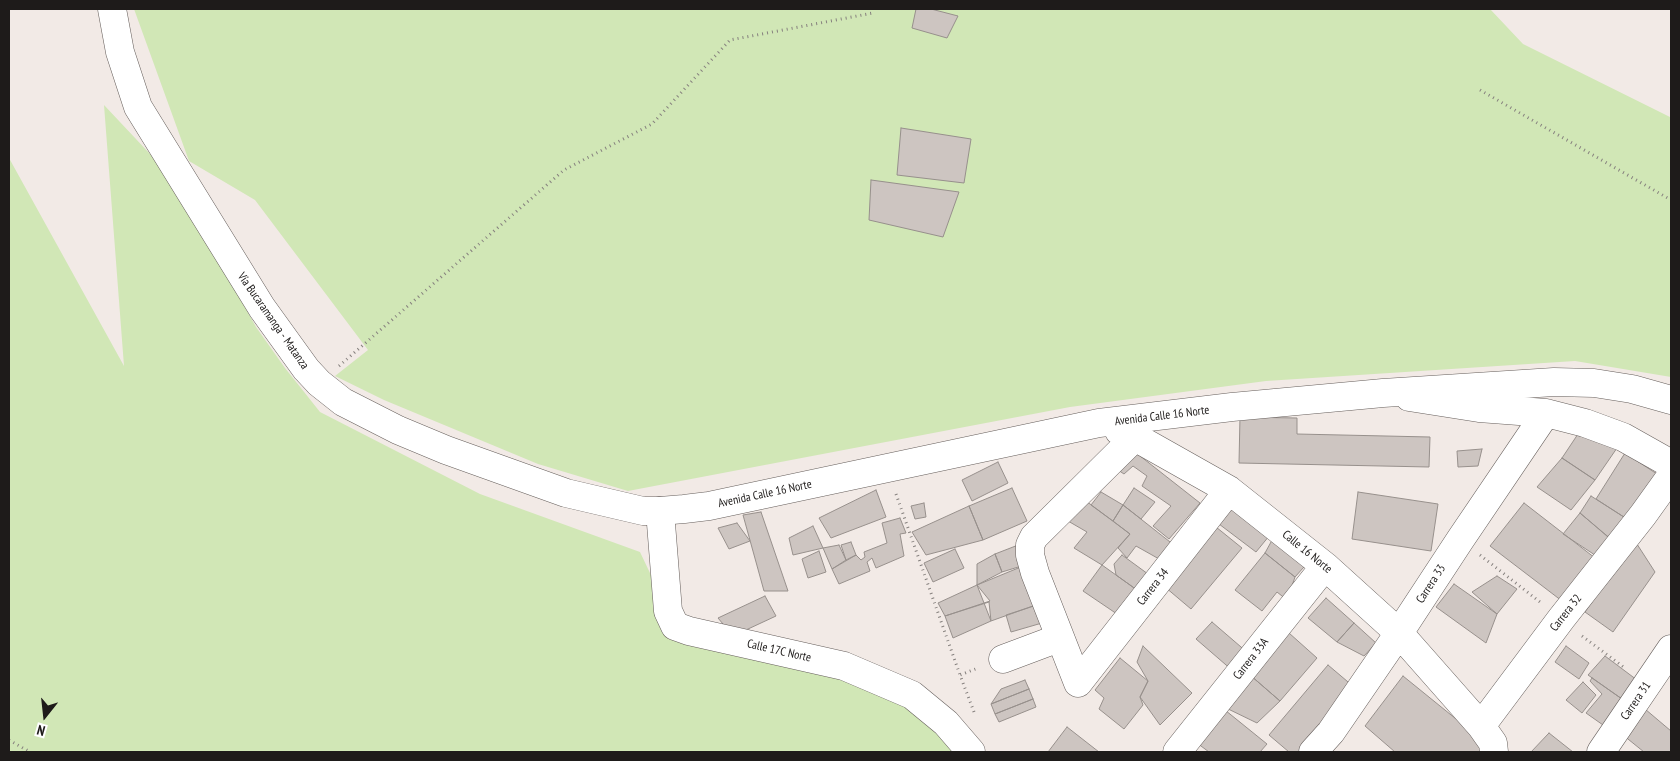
<!DOCTYPE html>
<meta charset="utf-8">
<style>
body{margin:0}
#map{position:relative;width:1680px;height:761px;overflow:hidden;background:#f2eae6;font-family:"PT Sans Narrow",sans-serif}
canvas{display:block}
.frame{position:absolute;inset:0;border:10px solid #1e1b1a;pointer-events:none}
.north{position:absolute;left:20px;top:691px;width:50px;height:50px;-webkit-text-stroke:4px #fff;paint-order:stroke;rotate:196deg;font-size:14px;font-weight:700;line-height:20px;text-align:center;color:#1e1b1a}
.north::after{content:'';display:block;margin:auto;width:18px;height:22px;background:#1e1b1a;clip-path:polygon(50% 0,100% 100%,50% 72%,0 100%)}
</style>
<div id="map">
<canvas width="1680" height="761"></canvas>
<div class="frame"></div>
<div class="north">N</div>
</div>
<script>
const ctx = document.querySelector('canvas').getContext('2d');
ctx.lineJoin = 'round';
function paint(path, color) {
  ctx.fillStyle = color;
  ctx.fill(path, 'evenodd');
}
function toPath(rows) {
  const path = new Path2D();
  for (const r of rows) {
    path.moveTo(r[0], r[1]);
    for (let i = 2; i < r.length; i += 2) path.lineTo(r[i], r[i + 1]);
  }
  return path;
}
function trace(path, color, width, dash) {
  ctx.strokeStyle = color;
  ctx.lineWidth = width;
  ctx.lineCap = dash ? 'butt' : 'round';
  ctx.setLineDash(dash || []);
  ctx.stroke(path);
}
function write(font, color, halo, rows, align = 'center') {
  ctx.font = font + ' "PT Sans Narrow",sans-serif';
  ctx.lineWidth = 4.5;
  ctx.setLineDash([]);
  ctx.textBaseline = 'middle';
  ctx.strokeStyle = halo;
  ctx.fillStyle = color;
  for (const [text, x, y, turn = 0] of rows) {
    ctx.save();
    ctx.translate(x, y);
    ctx.rotate((+turn || 0) * Math.PI / 180);
    ctx.textAlign = isNaN(turn) ? turn : align;
    if (halo) ctx.strokeText(text, 0, 0);
    ctx.fillText(text, 0, 0);
    ctx.restore();
  }
}
const green = toPath([
 [134,9,1490,9,1523,44,1670,117,1671,119,1671,377,1575,361,1266,381,1070,407,628,491,538,464,384,400,335,376,368,350,255,200,189,161],
 [104,105,151,155,215,253,256,327,285,368,320,412,480,494,640,552,668,611,913,696,970,752,9,752,9,158,124,366]
]);
const building = toPath([
 [916,9,931,9,958,16,947,38,912,28,916,9],
 [901,128,971,139,964,183,897,175,901,128],
 [871,180,959,192,943,237,869,220,871,180],
 [1240,417,1297,418,1297,434,1430,437,1429,467,1239,463,1240,417],
 [1584,425,1617,448,1595,480,1562,458,1584,425],
 [1482,449,1478,466,1458,467,1457,451,1482,449],
 [1135,452,1200,503,1169,539,1153,526,1171,506,1142,486,1147,476,1133,466,1124,474,1118,470,1135,452],
 [1625,453,1657,474,1627,519,1596,499,1625,453],
 [1562,458,1595,480,1571,510,1537,487,1562,458],
 [998,462,1008,483,972,501,962,480,998,462],
 [1012,488,1027,521,983,540,969,506,1012,488],
 [1134,488,1155,502,1141,519,1123,505,1134,488],
 [876,490,886,517,831,538,819,518,876,490],
 [1101,492,1123,505,1113,521,1091,505,1101,492],
 [1358,492,1438,504,1431,551,1352,539,1358,492],
 [1591,496,1627,519,1612,540,1580,513,1591,496],
 [1086,501,1130,534,1102,565,1074,548,1087,532,1068,521,1086,501],
 [1237,501,1274,530,1256,552,1219,524,1237,501],
 [924,503,926,517,915,519,911,506,924,503],
 [1524,503,1595,558,1562,601,1490,546,1524,503],
 [1123,505,1179,549,1168,564,1136,546,1127,558,1118,548,1130,534,1113,521,1123,505],
 [969,506,983,540,926,555,912,532,969,506],
 [761,512,788,591,764,591,743,515,761,512],
 [1580,513,1615,543,1601,559,1563,534,1580,513],
 [900,518,906,533,900,534,904,556,876,568,872,558,867,562,870,571,839,584,832,569,856,555,861,560,865,557,864,552,887,543,882,523,900,518],
 [737,523,750,541,729,549,718,528,737,523],
 [813,526,823,548,793,555,789,538,813,526],
 [1216,527,1242,548,1191,609,1165,587,1216,527],
 [1277,531,1312,558,1295,577,1265,553,1277,531],
 [1635,541,1655,572,1613,632,1585,612,1635,541],
 [851,542,856,555,846,560,841,545,851,542],
 [1026,542,1028,564,1002,572,995,554,1026,542],
 [839,545,846,560,832,569,823,548,839,545],
 [955,549,964,568,933,582,924,563,955,549],
 [819,551,826,572,808,578,802,559,819,551],
 [1265,553,1295,577,1287,600,1277,592,1262,611,1235,590,1265,553],
 [995,554,1002,572,977,585,977,564,995,554],
 [1122,555,1148,574,1137,590,1116,575,1114,564,1122,555],
 [1028,564,1044,602,991,621,977,585,1028,564],
 [1102,565,1137,590,1117,614,1083,591,1102,565],
 [1497,576,1517,589,1497,614,1472,592,1497,576],
 [1454,584,1497,614,1486,643,1436,607,1454,584],
 [977,585,990,601,945,616,938,603,977,585],
 [765,596,776,616,733,636,718,618,765,596],
 [1326,598,1354,623,1337,642,1308,618,1326,598],
 [989,602,991,621,953,638,945,616,989,602],
 [1037,605,1042,623,1011,632,1006,615,1037,605],
 [1212,622,1248,653,1233,671,1196,639,1212,622],
 [1354,623,1376,643,1364,656,1337,642,1354,623],
 [1289,633,1317,658,1280,701,1250,675,1289,633],
 [1143,646,1192,693,1160,725,1140,697,1148,681,1137,662,1143,646],
 [1566,646,1589,663,1579,679,1555,662,1566,646],
 [1605,656,1637,680,1622,699,1588,675,1605,656],
 [1120,658,1148,681,1140,697,1143,705,1124,729,1099,709,1104,698,1095,690,1120,658],
 [1328,665,1354,687,1300,752,1289,752,1269,735,1328,665],
 [1250,675,1280,701,1257,723,1222,706,1250,675],
 [1403,676,1477,736,1484,752,1395,752,1365,726,1403,676],
 [1592,678,1622,699,1603,725,1586,713,1602,694,1590,681,1592,678],
 [1025,680,1029,689,991,704,1001,689,1025,680],
 [1583,682,1596,695,1582,713,1566,700,1583,682],
 [1029,689,1033,699,995,714,991,704,1029,689],
 [1033,699,1036,707,999,722,995,714,1033,699],
 [1220,706,1267,744,1260,752,1209,752,1193,740,1220,706],
 [1645,709,1671,731,1671,752,1644,752,1623,735,1645,709],
 [1067,727,1099,752,1048,752,1067,727],
 [1549,733,1573,752,1531,752,1549,733]
]);
const path = toPath([
 [1480,90,1671,200],
 [339,366,564,170,652,124,730,40,873,13],
 [896,494,960,675],
 [1480,555,1540,602],
 [1582,636,1625,668],
 [974,712,960,675,978,668],
 [9,740,30,752]
]);
const street = toPath([
 [1409,397,1479,408,1546,413,1585,423,1623,437,1671,464],
 [1119,431,1135,437,1229,490,1325,566,1399,633,1481,726],
 [1135,437,1034,537,1030,545,1030,555,1035,573,1078,683,1229,490],
 [660,511,668,611,675,626,689,631,844,666,912,695,946,723,971,752],
 [1003,659,1059,638],
 [1177,752,1325,566],
 [1313,752,1331,732,1399,633,1460,540,1546,413],
 [1494,752,1493,743,1481,726,1561,619,1643,515,1671,476],
 [1601,752,1671,649]
]);
const secondary = toPath([
 [112,9,120,52,138,107,262,308,306,369,319,383,343,402,398,430,446,450,566,493,643,511,660,511,684,509,709,506,1099,423,1232,407,1383,393,1554,382,1594,383,1632,389,1671,400]
]);
const streetNames = [
 ["Vía Bucaramanga - Matanza",273,321,55],
 ["Avenida Calle 16 Norte",1162,416,-7],
 ["Avenida Calle 16 Norte",765,494,-12],
 ["Calle 16 Norte",1307,552,39],
 ["Carrera 33",1431,584,-57],
 ["Carrera 34",1153,587,-52],
 ["Carrera 32",1566,613,-52],
 ["Calle 17C Norte",779,651,13],
 ["Carrera 33A",1251,659,-52],
 ["Carrera 31",1636,701,-56]
];
paint(green, '#d1e7b6');
paint(building, '#cdc5c1');
trace(building, '#97908c', 1);
trace(street, '#665f5c', 29);
trace(secondary, '#665f5c', 29);
trace(path, '#86817e', 3, [1, 4]);
trace(street, '#fff', 28);
trace(secondary, '#fff', 28);
write('12px', '#1e1b1a', '#fff', streetNames);
</script>
